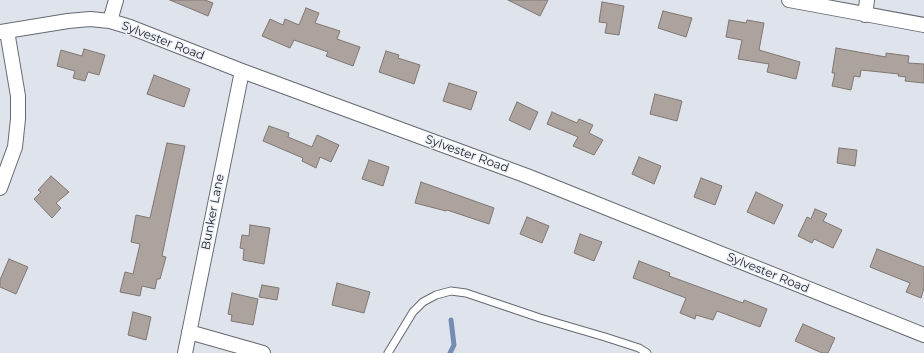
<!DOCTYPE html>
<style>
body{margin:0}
canvas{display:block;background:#dee3ec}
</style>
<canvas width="924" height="353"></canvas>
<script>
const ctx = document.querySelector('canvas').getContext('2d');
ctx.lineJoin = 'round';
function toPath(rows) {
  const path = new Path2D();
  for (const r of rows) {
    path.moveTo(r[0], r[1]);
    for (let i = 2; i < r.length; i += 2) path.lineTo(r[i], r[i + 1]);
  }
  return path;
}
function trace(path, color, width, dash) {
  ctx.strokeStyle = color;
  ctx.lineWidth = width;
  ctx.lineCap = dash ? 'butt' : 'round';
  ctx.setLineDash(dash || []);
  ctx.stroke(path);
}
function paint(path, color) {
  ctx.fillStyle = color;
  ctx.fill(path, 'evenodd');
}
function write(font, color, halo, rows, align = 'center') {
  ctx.font = font + ' Montserrat,sans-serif';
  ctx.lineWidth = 3;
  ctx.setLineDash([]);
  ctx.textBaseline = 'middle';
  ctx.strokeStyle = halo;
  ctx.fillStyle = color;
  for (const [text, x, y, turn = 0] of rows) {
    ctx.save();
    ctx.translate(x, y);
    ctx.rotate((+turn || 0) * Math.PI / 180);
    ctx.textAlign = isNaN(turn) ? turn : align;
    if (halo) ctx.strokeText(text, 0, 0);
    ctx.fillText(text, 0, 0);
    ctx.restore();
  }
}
const stream = toPath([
 [450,353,454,345,451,320]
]);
const building = toPath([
 [170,0,205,0,213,3,208,16,170,0],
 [508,0,548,0,540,16,508,0],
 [602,2,624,6,619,35,605,33,607,23,599,22,602,2],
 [306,8,319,13,315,23,340,31,337,39,360,47,353,66,326,56,328,52,294,40,290,48,262,36,270,19,283,25,285,19,299,25,306,8],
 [663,11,692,18,686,37,658,28,663,11],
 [729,20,746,23,747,20,764,23,759,50,800,62,796,79,767,72,769,64,738,59,742,40,726,37,729,20],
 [836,48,886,57,886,53,909,56,908,63,924,64,924,83,905,81,906,77,898,76,899,74,861,70,860,77,854,76,851,90,832,86,835,73,832,73,836,48],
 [84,49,105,55,99,75,88,72,85,81,73,78,75,71,57,66,61,50,82,56,84,49],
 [386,51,399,55,398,58,420,65,414,84,379,72,386,51],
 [154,75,190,89,184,107,147,94,154,75],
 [449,83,477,92,471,110,443,101,449,83],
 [655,94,682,101,677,121,650,114,655,94],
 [517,102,538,112,530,130,509,120,517,102],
 [552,112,577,123,579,119,593,125,589,133,603,140,594,155,573,146,578,137,547,124,552,112],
 [269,126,289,133,288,137,312,147,317,135,339,145,331,162,320,157,316,168,302,161,303,158,263,141,269,126],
 [167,143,185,146,162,256,166,257,160,279,157,279,155,289,142,286,140,296,120,292,125,272,133,274,140,244,131,242,136,215,150,218,167,143],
 [839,148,857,150,855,166,837,163,839,148],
 [639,157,661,166,654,184,632,174,639,157],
 [369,160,389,167,383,186,362,179,369,160],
 [51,176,69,192,56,203,61,208,52,218,34,199,41,192,38,190,51,176],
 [701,178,722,186,715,205,694,197,701,178],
 [421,182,494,208,489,224,447,210,446,211,415,203,421,182],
 [756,192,783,205,774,224,747,212,756,192],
 [815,209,827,214,823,221,842,230,833,248,814,239,812,243,798,236,807,217,811,219,815,209],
 [527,217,549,226,542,243,520,234,527,217],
 [250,225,270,228,264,264,243,260,244,249,240,248,242,235,249,236,250,225],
 [580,234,602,242,594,261,574,253,580,234],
 [877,249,924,267,924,288,921,298,906,292,910,283,870,267,877,249],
 [9,259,28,267,16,294,0,287,0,280,9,259],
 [639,261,670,273,669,276,743,303,744,300,767,309,760,327,717,311,713,320,696,315,695,319,680,313,686,298,633,278,639,261],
 [337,283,370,292,364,313,332,305,337,283],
 [262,285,279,288,277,300,259,297,262,285],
 [232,293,258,299,253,325,231,321,232,315,228,314,232,293],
 [133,312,151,317,146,340,128,335,133,312],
 [803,324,835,338,828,353,822,353,795,341,803,324]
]);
const service = toPath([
 [388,353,413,312,423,302,436,295,451,291,466,293,540,318,605,337,639,348,647,353]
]);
const minor = toPath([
 [789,0,924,25],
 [865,15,867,0],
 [110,21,116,0],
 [0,32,68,21,90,19,110,21,130,27,242,71,527,176,924,335],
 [0,188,15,147,18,119,18,96,7,31],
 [189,332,263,353],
 [185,353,242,71]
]);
const streetNames = [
 ["Sylvester Road",163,41,21],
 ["Sylvester Road",467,154,20],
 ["Bunker Lane",213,212,-79],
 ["Sylvester Road",768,273,22]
];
trace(stream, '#758db3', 5);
paint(building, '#aca39e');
trace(building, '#807773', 1);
trace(service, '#656971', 9);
trace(minor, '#656971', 16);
trace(service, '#fff', 7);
trace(minor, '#fff', 14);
write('12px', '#242629', '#ebf0f9', streetNames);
</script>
